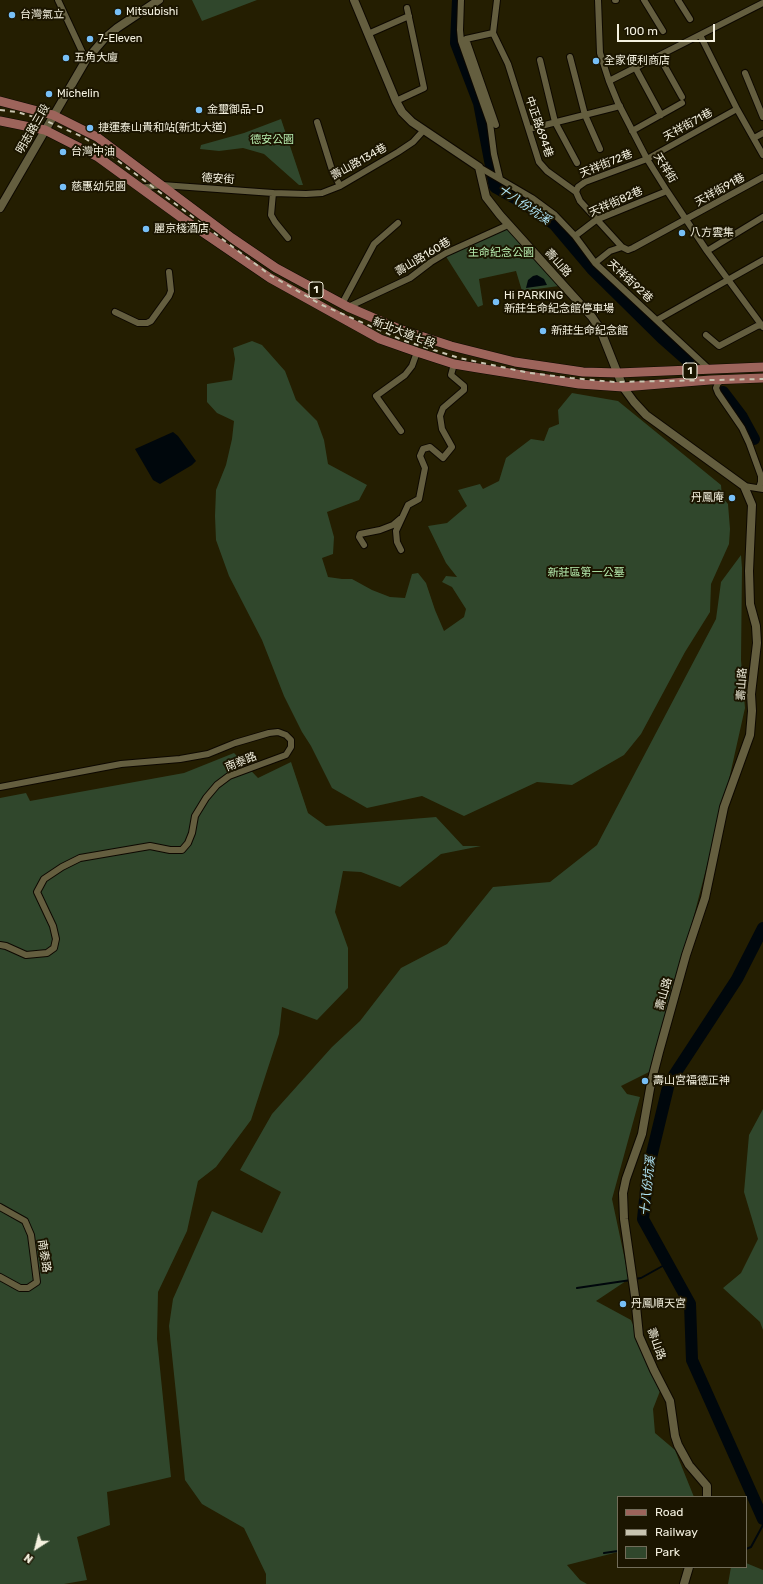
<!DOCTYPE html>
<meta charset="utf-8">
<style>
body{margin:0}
#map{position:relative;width:763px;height:1584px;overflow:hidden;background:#241e01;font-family:Rubik,sans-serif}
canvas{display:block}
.legend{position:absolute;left:617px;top:1496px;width:130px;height:72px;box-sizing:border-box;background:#1b1500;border:1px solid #726d5a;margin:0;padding:5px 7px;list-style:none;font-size:12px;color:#f5f2e0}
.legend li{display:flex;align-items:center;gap:8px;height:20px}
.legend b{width:20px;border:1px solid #726d5a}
.north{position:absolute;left:16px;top:1528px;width:40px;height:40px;-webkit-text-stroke:3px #1b1500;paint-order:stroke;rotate:216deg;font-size:11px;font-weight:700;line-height:16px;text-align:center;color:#f5f2e0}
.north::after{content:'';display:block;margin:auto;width:14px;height:18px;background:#f5f2e0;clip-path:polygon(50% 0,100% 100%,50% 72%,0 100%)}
.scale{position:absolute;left:617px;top:24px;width:98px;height:18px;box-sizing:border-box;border:2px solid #f5f2e0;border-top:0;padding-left:5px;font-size:12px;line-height:14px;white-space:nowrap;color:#f5f2e0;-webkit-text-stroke:3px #1b1500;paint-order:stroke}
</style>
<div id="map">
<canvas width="763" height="1584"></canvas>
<ul class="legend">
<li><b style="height:5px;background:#9d645b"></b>Road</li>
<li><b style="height:5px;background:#c8c4b0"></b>Railway</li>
<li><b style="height:11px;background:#30472c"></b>Park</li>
</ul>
<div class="north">N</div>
<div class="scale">100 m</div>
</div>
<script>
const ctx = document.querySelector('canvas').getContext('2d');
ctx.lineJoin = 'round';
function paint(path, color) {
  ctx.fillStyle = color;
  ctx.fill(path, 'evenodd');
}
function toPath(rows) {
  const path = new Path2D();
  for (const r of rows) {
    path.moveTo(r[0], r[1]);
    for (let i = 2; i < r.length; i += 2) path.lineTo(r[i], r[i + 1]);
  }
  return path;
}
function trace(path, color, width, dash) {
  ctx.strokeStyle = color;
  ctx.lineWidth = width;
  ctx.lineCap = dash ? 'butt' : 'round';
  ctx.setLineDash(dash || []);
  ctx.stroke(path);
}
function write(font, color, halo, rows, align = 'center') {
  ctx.font = font + ' Rubik,"Noto Sans TC",sans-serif';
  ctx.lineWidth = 4;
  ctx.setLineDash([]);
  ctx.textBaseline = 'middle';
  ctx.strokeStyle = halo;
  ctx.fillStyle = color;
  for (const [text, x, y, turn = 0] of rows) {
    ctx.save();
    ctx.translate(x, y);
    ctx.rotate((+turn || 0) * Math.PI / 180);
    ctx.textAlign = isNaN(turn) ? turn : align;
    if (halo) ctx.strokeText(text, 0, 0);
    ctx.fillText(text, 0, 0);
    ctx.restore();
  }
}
const green = toPath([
 [192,0,257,0,202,21],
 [281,119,303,185,299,185,264,154,243,148,219,151,200,149,201,145,244,133],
 [507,229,559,286,522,291,516,271,479,279,483,305,478,307,445,255],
 [252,341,262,345,285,371,296,400,317,421,324,440,328,464,367,485,359,500,327,512,334,537,333,554,322,558,328,577,342,579,352,579,372,590,390,597,405,598,412,574,418,573,426,583,435,610,444,631,464,617,466,609,452,587,442,582,446,576,457,577,446,563,428,526,447,523,467,506,458,490,480,484,483,489,499,481,506,458,531,439,544,441,549,428,559,424,558,410,572,393,618,401,721,485,722,497,728,504,730,529,729,544,711,584,710,612,685,652,641,734,624,755,572,785,537,782,464,816,422,796,367,808,332,788,311,746,302,732,284,696,262,640,229,576,216,540,215,516,216,490,226,465,232,439,234,421,217,413,207,402,207,384,232,380,235,359,233,348],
 [741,555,742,568,741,660,745,708,728,784,681,966,651,1071,621,1086,627,1094,640,1097,612,1199,629,1279,596,1301,631,1320,660,1391,653,1409,655,1433,675,1450,694,1497,618,1497,618,1552,567,1565,580,1580,587,1584,266,1584,266,1574,244,1528,202,1504,185,1480,169,1326,173,1299,212,1211,262,1233,281,1192,240,1170,272,1114,332,1047,360,1021,401,968,447,944,493,887,550,882,597,845,716,619,721,582],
 [234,753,258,778,291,762,308,813,326,826,436,817,463,846,481,846,441,854,400,887,361,872,343,871,335,912,348,948,348,988,317,1020,282,1007,279,1034,251,1120,216,1167,198,1181,187,1231,158,1292,157,1339,171,1477,107,1492,110,1525,77,1537,87,1580,64,1584,0,1584,0,798,26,793,30,801,184,773],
 [763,1109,763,1330,760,1322,723,1288,741,1273,758,1239,744,1192,749,1135],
 [746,1563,763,1570,763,1584,728,1584,731,1567,746,1567]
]);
const water = toPath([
 [537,275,544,279,547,285,526,288,528,280,533,276],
 [173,432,178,436,196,461,192,465,160,484,153,480,135,449]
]);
const stream = toPath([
 [635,1279,641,1278,668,1263],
 [577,1288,631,1280],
 [746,1549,751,1547,763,1525],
 [604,1553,618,1551]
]);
const river = toPath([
 [458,0,456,43,479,103,495,187,522,202,554,224,592,269,662,338,688,361],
 [723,392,742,417,754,439],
 [763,928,737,979,669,1083,648,1170,643,1219,690,1304,692,1360,763,1519]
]);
const street = toPath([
 [58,0,86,60],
 [461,0,460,30,461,41,490,123,494,154,500,179],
 [497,0,493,33,508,64,539,162,547,171,576,192,580,201,622,247],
 [598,0,600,53,609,81,618,103,647,159,667,191,707,251,763,327],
 [615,0,616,0],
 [644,0,663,31],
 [678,0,690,19],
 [493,33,466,39,496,125],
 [368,34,409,16],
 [700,35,737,109,763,155],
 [659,56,682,97],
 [570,57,585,115,600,149],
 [540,60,555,122,577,163],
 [635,67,661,115],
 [745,73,763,117],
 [609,81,763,3],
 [396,101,424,88,407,8],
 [317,122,332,170,340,186],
 [529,129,620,106],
 [632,131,682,103],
 [754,138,763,133],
 [479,167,532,198,555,215,575,236,595,263,710,370],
 [140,188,162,185,273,193,306,194,322,193,340,186,398,152,413,142,423,131],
 [576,192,578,187,585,182,647,159,737,109],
 [273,193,271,215,275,222,288,238],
 [575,236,596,220,667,191],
 [707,251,763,217],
 [595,263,610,251,622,247,628,250,633,248,763,177],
 [342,304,374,244,398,223],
 [348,307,410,278,431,262,446,253,508,225],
 [115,312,138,323,147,323,151,321,169,296,171,291,169,272],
 [657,320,763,260],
 [706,335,719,346,757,326,763,325],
 [722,380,718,383,716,388,718,393,742,428,749,443,761,476,761,482,759,488],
 [401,431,376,396,405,375,412,366,417,352],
 [744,486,763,489],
 [364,545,359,537,360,534,380,530,393,525,400,519],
 [401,550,397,542,396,531,408,505,419,499,425,468,420,456,423,449,430,447,443,458,452,447,442,429,440,416,443,408,464,390,464,386,451,375,454,364],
 [0,787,121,764,180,759,208,754,235,743,269,733,278,732,286,735,291,740,291,747,286,755,229,776,217,785,206,798,195,816,192,833,188,843,182,850,170,850,150,846,80,858,62,867,44,879,37,892,53,926,56,939,54,948,47,953,26,955,6,946,0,945],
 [0,1207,25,1221,31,1235,37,1282,28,1288,20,1288,0,1277]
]);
const secondary = toPath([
 [354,0,396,101,402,112,412,122,479,167,486,197,500,215,592,317,600,329,623,387,634,402,646,415,744,486,752,505,749,571,750,604,756,626,757,643,751,694,752,711,750,735,724,807,705,898,686,955,659,1052,651,1083,642,1134,626,1179,623,1193,624,1219,635,1296,639,1336,654,1370,670,1401,675,1436,678,1445,689,1465,707,1486,707,1497],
 [0,208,86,60,105,38,117,28,159,0],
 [684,1584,689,1567]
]);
const primary = toPath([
 [0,101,53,115,97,137,232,238,276,268,348,307,399,329,451,346,515,362,583,372,618,373,763,367],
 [0,121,45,130,98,157,182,218,270,278,380,339,417,352,454,364,478,368,579,384,623,387,710,380,763,378]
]);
const rail = toPath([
 [0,110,17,112,44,120,83,137,113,157,270,275,322,305,402,340,459,358,530,373,571,378,614,382,763,379]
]);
const markers = [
 [118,12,4,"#77c0f7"],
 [12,15,4,"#77c0f7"],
 [90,39,4,"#77c0f7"],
 [66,58,4,"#77c0f7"],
 [596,61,4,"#77c0f7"],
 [49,94,4,"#77c0f7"],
 [199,110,4,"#77c0f7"],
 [90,128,4,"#77c0f7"],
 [63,152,4,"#77c0f7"],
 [63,187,4,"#77c0f7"],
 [146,229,4,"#77c0f7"],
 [682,233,4,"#77c0f7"],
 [496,302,4,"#77c0f7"],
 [543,331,4,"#77c0f7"],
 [732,498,4,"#77c0f7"],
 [645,1081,4,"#77c0f7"],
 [623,1304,4,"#77c0f7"]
];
const shields = [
 [316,290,14],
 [690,371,14]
];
const shieldNames = [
 ["1",316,290],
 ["1",690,371]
];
const poiNames = [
 ["Mitsubishi",126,12],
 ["台灣氣立",20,15],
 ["7-Eleven",98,39],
 ["五角大廈",74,58],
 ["全家便利商店",604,61],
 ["Michelin",57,94],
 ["金璽御品-D",207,110],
 ["捷運泰山貴和站(新北大道)",98,128],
 ["台灣中油",71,152],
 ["慈惠幼兒園",71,187],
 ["麗京棧酒店",154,229],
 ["八方雲集",690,233],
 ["Hi PARKING",504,296],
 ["新莊生命紀念館停車場",504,309],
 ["新莊生命紀念館",551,331],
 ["丹鳳庵",724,498,"right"],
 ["壽山宮福德正神",653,1081],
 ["丹鳳順天宮",631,1304]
];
const streetNames = [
 ["天祥街71巷",688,125,-29],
 ["中正路694巷",539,127,71],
 ["明志路三段",33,129,-60],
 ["壽山路134巷",359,162,-29],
 ["天祥街72巷",606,164,-22],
 ["天祥街",665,168,58],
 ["德安街",218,179,4],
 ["天祥街91巷",720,190,-29],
 ["天祥街82巷",616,202,-24],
 ["壽山路160巷",423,257,-31],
 ["壽山路",558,263,48],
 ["天祥街92巷",630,281,43],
 ["新北大道七段",404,333,21],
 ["壽山路",742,684,-87],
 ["南泰路",241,762,-22],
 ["壽山路",664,994,-74],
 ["南泰路",44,1256,81],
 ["壽山路",656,1344,70]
];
const parkNames = [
 ["德安公園",272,140],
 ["生命紀念公園",501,253],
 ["新莊區第一公墓",586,573]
];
const waterNames = [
 ["十八份坑溪",524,205,34],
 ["十八份坑溪",648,1186,-84]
];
paint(green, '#30472c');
paint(water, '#00070c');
trace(stream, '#00070c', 2);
trace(river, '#00070c', 12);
trace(street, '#0d0800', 8);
trace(secondary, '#0d0800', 10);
trace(primary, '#0d0800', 10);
trace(street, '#645e3f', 6);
trace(secondary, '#645e3f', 8);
trace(primary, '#9d645b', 9);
trace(rail, '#c8c4b0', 2, [5, 5]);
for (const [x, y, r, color] of markers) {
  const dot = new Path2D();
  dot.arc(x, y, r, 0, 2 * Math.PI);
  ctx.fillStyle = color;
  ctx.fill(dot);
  trace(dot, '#1b1500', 1.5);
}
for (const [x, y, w] of shields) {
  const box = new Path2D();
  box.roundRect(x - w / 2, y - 8, w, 16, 3);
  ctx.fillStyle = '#1b1500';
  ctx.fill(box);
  trace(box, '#f5f2e0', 1);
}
write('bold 10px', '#f5f2e0', null, shieldNames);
write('11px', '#f5f2e0', '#1b1500', poiNames, 'left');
write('11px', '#f5f2e0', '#1b1500', streetNames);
write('11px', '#b6ecae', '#1b1500', parkNames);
write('italic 12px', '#b1e7f9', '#1b1500', waterNames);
</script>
